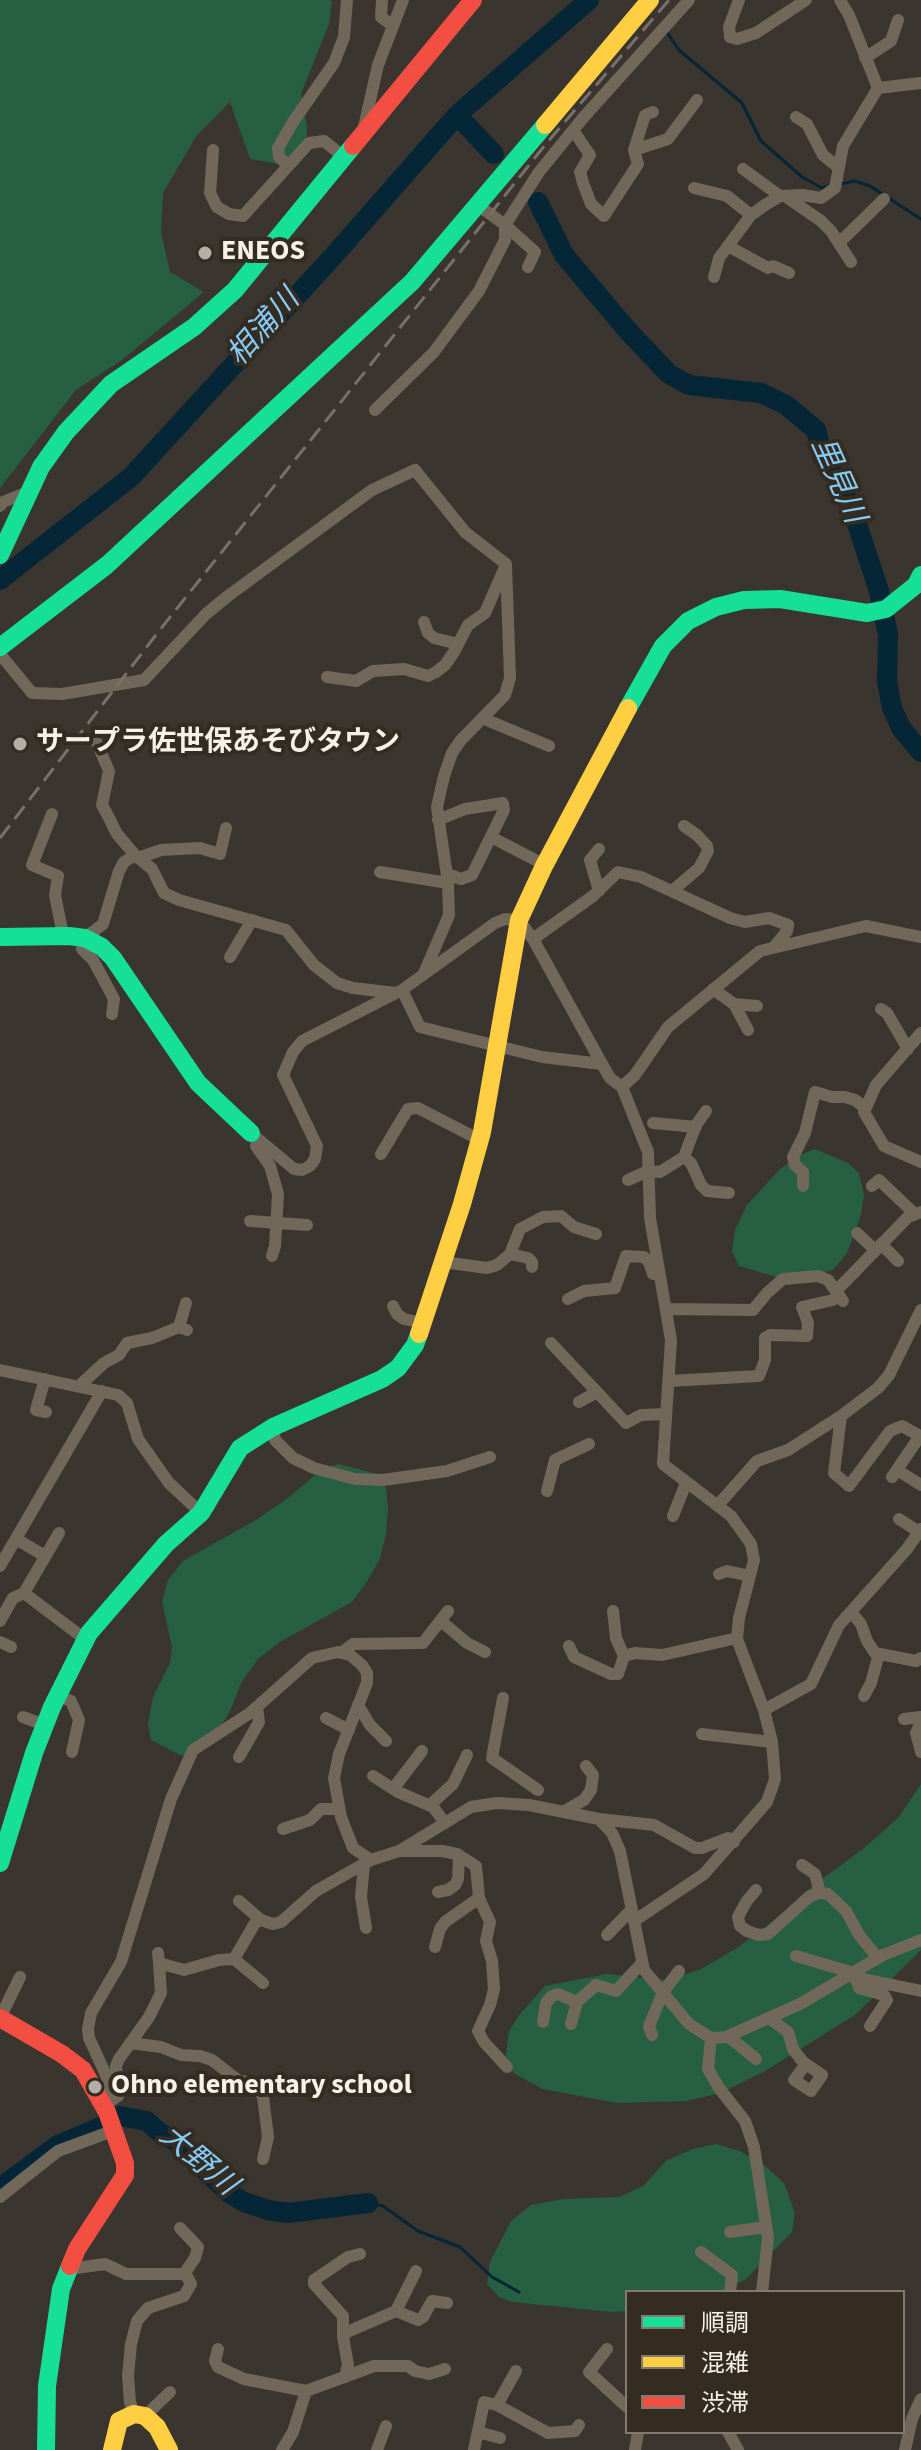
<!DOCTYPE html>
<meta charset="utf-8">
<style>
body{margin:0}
#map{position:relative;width:921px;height:2450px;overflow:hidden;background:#3a352e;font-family:"Source Sans 3","Noto Sans JP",sans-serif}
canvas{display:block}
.legend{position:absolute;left:625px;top:2290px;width:280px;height:144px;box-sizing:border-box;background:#342c21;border:2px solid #827b71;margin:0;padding:10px 14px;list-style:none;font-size:24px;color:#f7f1ea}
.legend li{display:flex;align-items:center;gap:16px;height:40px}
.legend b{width:40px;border:2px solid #827b71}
</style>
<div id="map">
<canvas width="921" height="2450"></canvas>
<ul class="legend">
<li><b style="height:10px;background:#16e098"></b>順調</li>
<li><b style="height:10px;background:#ffcf43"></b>混雑</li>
<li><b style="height:10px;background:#f24e42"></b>渋滞</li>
</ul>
</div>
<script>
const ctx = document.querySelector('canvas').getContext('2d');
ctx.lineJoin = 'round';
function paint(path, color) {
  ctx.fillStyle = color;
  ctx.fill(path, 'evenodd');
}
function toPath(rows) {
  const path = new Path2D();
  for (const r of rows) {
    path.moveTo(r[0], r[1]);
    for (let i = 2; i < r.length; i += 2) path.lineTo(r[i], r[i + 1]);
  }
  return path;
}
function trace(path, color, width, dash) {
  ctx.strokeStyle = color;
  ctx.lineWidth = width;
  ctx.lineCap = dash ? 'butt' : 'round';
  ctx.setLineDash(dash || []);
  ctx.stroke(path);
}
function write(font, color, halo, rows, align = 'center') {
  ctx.font = font + ' "Source Sans 3","Noto Sans JP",sans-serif';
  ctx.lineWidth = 8;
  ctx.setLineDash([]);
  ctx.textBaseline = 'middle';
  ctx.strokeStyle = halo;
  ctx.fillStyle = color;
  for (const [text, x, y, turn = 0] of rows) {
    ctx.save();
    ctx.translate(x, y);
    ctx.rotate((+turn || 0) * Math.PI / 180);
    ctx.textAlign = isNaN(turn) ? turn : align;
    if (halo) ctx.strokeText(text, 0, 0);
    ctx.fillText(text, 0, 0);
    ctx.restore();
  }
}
const green = toPath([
 [0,0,330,0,332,3,329,24,301,94,307,127,306,151,287,165,250,159,230,102,197,135,163,193,161,232,170,272,204,292,122,360,76,390,0,488],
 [815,1149,848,1163,859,1173,864,1195,861,1215,847,1253,833,1270,797,1280,776,1277,739,1266,732,1251,735,1230,747,1205,779,1170,798,1156],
 [339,1464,377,1474,386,1488,388,1508,386,1534,380,1559,368,1580,352,1602,280,1642,258,1659,241,1683,231,1709,214,1738,192,1755,180,1755,151,1740,148,1723,153,1697,170,1663,172,1647,162,1601,168,1580,183,1561,256,1520,288,1498,322,1469],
 [921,1784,921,1950,855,2015,765,2071,721,2093,687,2101,617,2103,543,2089,515,2074,505,2061,509,2031,520,2014,545,1986,607,1974,665,1980,699,1970,737,1948,773,1921,815,1884,863,1849,898,1818],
 [716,2144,740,2151,764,2165,784,2183,795,2213,792,2232,746,2279,722,2292,627,2292,627,2311,611,2312,513,2302,499,2297,487,2284,490,2262,511,2221,531,2205,564,2199,619,2197,643,2186,667,2160,693,2149]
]);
const stream = toPath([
 [666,31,679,50,742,103,761,141,802,177,822,188,828,186],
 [840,184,855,181,870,186,921,219],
 [368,2203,383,2206,418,2231,460,2247,492,2277,519,2292]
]);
const river = toPath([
 [457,115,494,154],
 [538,202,564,255,629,332,669,374,689,385,761,393,786,405,816,430,823,458,842,486,856,521,879,591,888,635,887,681,892,708,901,728,921,752],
 [0,580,131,477,336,253,457,115,589,0],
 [120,2116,147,2121,159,2132,186,2147,196,2162,229,2193,244,2202,268,2210,288,2213,368,2203],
 [0,2188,58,2145,103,2126]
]);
const street = toPath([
 [382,0,381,17,393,26],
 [739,0,729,27,730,37,737,39,756,33,806,0],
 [840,0,849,15,878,88],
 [865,58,891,41,898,20],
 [878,88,921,83],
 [796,117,807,124,823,155,838,167],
 [364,127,378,65,403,0],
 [573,130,590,155,580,172,583,183,591,204,604,216,638,164,634,150,668,139,697,100],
 [213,150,210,193,217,207,229,214,243,216,309,143,324,141,344,157],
 [634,150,645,115,653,112],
 [288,165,279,157,278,148,293,122,334,63,344,37,347,0],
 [743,169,780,196],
 [694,188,727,196,751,215],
 [785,196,821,221,831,231,851,262],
 [478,205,505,225,539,172,583,118,689,0],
 [505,225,535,252,528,267],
 [839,243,884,199],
 [728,246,768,268,773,266,789,273],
 [714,277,719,258,751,215,765,205,780,196,802,195,821,198,835,188,843,146,878,88],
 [375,410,434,352,479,291,505,240,505,225],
 [0,506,3,502,28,492],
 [424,622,428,633,434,638,458,644],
 [0,654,32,693,62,694,144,680,206,614,228,596,372,490,415,470,465,532,506,564,510,678,505,695,461,740,452,753,444,776,437,807,448,883,449,915,424,973],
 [327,677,356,681,373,671,404,669,428,676,436,672,445,665,454,652,468,625,485,613,505,567],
 [482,718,549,746],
 [97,743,109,771,102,805,107,814,117,834,135,855,152,869,164,893,179,900,286,930,314,965,337,983,353,988,396,993],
 [52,814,32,865,58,876,55,895,63,935],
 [438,820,465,809,503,803,504,810,472,875,461,879,447,874],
 [491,837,545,865],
 [138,858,161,850,200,848,220,854,226,828],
 [380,872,448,883],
 [599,891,590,860,599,849],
 [672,891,699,868,708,851,707,846,697,835,684,826],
 [533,939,593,896,618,872,641,877,730,918,745,922,769,918,788,925,787,931,774,947],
 [230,957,252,920],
 [713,989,734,1004,748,1030],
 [402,990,420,1027,542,1057,602,1064],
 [734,1004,757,1006],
 [881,1009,887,1013,908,1049],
 [112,1014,114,999,93,960,82,949,85,938,103,924,119,871,124,862,135,855],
 [921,1033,876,1085,864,1112,884,1146,921,1162],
 [622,1087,635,1075,668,1027,760,951,866,926,921,937],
 [653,1123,696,1127],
 [251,1133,294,1169,302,1170,310,1166,315,1159,317,1146,283,1075,293,1052,302,1041,402,990,495,923,505,919,519,920,533,939,602,1064,610,1078,622,1087,648,1152,650,1218,671,1340,663,1464,731,1516,751,1544,754,1560,739,1618,737,1639,764,1710,772,1742,775,1779,767,1802,704,1874,634,1921],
 [258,1139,256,1146,270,1166,278,1194,275,1246,272,1256],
 [381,1154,408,1109,418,1108,480,1140],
 [684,1157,691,1163,701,1185,707,1191,729,1193],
 [628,1180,648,1171,660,1172,684,1157,696,1125,706,1111],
 [803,1186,803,1172,795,1165,793,1157,805,1133,815,1092,832,1097,845,1097,855,1100,865,1108],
 [872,1186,879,1180,915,1214],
 [250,1221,307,1225],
 [857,1233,875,1250],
 [881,1244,898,1261],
 [510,1254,528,1258,532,1262,532,1267],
 [443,1262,487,1268,497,1265,510,1254,520,1229,543,1217,561,1216,574,1227,596,1234],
 [837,1290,908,1217,921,1212],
 [568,1299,584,1291,615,1288,626,1256,644,1257,649,1262,653,1274],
 [393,1306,397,1314,404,1319,423,1323],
 [666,1309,753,1310,767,1293,783,1279,818,1276,828,1280,843,1301],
 [179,1327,186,1303],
 [551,1343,626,1423,641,1415,666,1414],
 [0,1370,118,1395,127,1403,138,1439,169,1483,201,1513],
 [45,1379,36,1410,46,1412],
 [669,1381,759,1376,765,1360,765,1338,770,1335,807,1336,808,1323,802,1307,833,1300],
 [79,1386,104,1363,119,1355,127,1343,152,1338,179,1327,187,1330],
 [579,1402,597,1392],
 [841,1416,834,1473,849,1486,890,1431,902,1426,920,1436,892,1477],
 [273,1427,275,1440,293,1458,314,1468,355,1479,383,1480,447,1471,490,1457],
 [897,1470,921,1485],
 [547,1491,555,1460,589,1444],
 [718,1505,757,1461,788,1450,841,1416,878,1388,889,1375,921,1310],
 [673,1516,686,1483],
 [899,1519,919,1532],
 [59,1533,24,1593,86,1640],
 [16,1539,45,1556],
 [0,1566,102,1391],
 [719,1574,727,1571,750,1576],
 [613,1611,616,1638,624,1656],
 [851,1612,861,1624,867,1641,875,1653,916,1661,921,1658],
 [0,1621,13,1598,24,1593],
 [441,1621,467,1643,485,1652],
 [0,1642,11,1647],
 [569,1646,574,1657,611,1674,618,1674,624,1656,635,1653,662,1655,737,1638],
 [341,1653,353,1644,423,1643,448,1611],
 [57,1695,71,1701,79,1720,72,1752],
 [864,1696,871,1683,879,1654],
 [503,1698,492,1758,538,1790],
 [358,1705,370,1725,386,1741],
 [764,1710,811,1684,839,1625,907,1549,921,1529],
 [23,1717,45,1725],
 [326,1718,349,1730],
 [904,1719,921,1717],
 [921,1722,916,1733,921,1752],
 [702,1734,772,1742],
 [239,1757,259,1722,257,1707],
 [373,1776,398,1792,433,1807,445,1823],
 [393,1789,422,1751],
 [430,1805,453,1784,467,1755],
 [563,1812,584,1800,591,1790,593,1775,586,1766],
 [599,1819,612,1833,620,1851,644,1970,689,2024,711,2038,726,2037,800,2004,883,1955,921,1940],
 [283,1829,310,1820,321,1809,339,1809],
 [402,1851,442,1851,457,1854,476,1866,479,1898,490,1922,486,1941,492,1961,494,1989,490,2005,478,2031,484,2042,507,2067],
 [364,1864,361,1897,366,1928],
 [802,1865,815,1874,820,1893],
 [756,1890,746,1902,738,1917,740,1926,747,1931,759,1935,768,1934,810,1896,820,1893,828,1894,846,1911,859,1935,878,1958],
 [438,1892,448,1890,455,1885,458,1879,459,1855],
 [239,1901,261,1920],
 [607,1935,632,1909],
 [435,1947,440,1929,445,1922,479,1898],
 [158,1953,159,1963,184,1970,219,1960,234,1959,255,1923,261,1920,273,1924,281,1922,316,1891,371,1860],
 [796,1956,854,1973],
 [234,1959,263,1983],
 [849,1976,921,1991],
 [856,1979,859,1988,884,1995,887,2000,870,2026],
 [0,2018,20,1977],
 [769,2018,788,2032,793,2049,803,2062,822,2075,811,2091,794,2080,806,2064],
 [543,2022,546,2003,552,1996,558,1994,577,2002],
 [571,2024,577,2002,596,1985,616,1991,641,1964],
 [652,2035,649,2026,663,1992,679,1971],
 [728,2036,756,2059],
 [711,2038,708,2069,719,2088,745,2121,754,2147,768,2238,762,2292],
 [130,2043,161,2047,181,2055,200,2056,212,2060,239,2081,256,2083,263,2097,268,2137,263,2159],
 [112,2100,118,2096,116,2066,119,2059,149,2017,161,1993,159,1963],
 [105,2106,112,2100,106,2075,89,2038,88,2029,91,2013,121,1962,171,1799,193,1750,250,1713,312,1658,338,1652,350,1655,362,1665,367,1673,367,1683,339,1754,334,1778,341,1817,353,1848,371,1860,399,1851,471,1807,497,1803,529,1805,599,1819,654,1825,695,1848,702,1848,728,1838,734,1842],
 [0,2197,58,2151,115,2130],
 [180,2228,198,2247,195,2258,184,2274],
 [730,2232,766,2227],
 [701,2252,732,2275,730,2292],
 [69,2269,105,2264,126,2274,184,2274,188,2278,191,2284,184,2296,148,2308,137,2321,131,2344,128,2376,130,2402,134,2414],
 [396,2311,418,2320,423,2317,432,2301,447,2303],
 [343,2337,343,2316,314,2284,314,2280,348,2257,360,2254],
 [218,2349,215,2361,218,2367,244,2379,306,2391,374,2366,408,2366,415,2371,429,2374,445,2369],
 [607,2349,589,2372,627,2407],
 [345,2377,348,2365,343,2337,347,2332,396,2311,416,2271],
 [497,2405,516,2371],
 [145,2416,170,2392],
 [478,2432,500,2438],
 [728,2432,738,2450],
 [282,2450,293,2432,306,2391],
 [377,2450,386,2426],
 [474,2450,484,2402,497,2405,548,2433,575,2431,579,2425],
 [635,2450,638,2432],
 [905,2450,912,2419,921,2399]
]);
const fast = toPath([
 [0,555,41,467,66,432,111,384,194,327,235,290,353,146],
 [0,647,107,565,412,282,545,125],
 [628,708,663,646,688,621,716,607,744,600,780,599,867,613,886,609,916,585,921,575],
 [0,937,69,936,85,938,102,947,113,958,198,1083,251,1133],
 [0,1863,34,1753,52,1707,89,1633,166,1544,201,1513,240,1448,273,1427,382,1379,398,1368,415,1345,419,1334],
 [46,2450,47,2386,61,2289,70,2266]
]);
const slow = toPath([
 [545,125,650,0],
 [419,1334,462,1204,482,1132,519,920,544,866,628,708],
 [112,2450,119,2421,134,2414,145,2416,157,2427,169,2450]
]);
const jam = toPath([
 [353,146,473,0],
 [0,2018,62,2054,83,2070,107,2112,125,2163,125,2175,77,2249,70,2266]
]);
const rail = toPath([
 [0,838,159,631,545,145,669,0]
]);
const markers = [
 [205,253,8,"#b5afa8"],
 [20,744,8,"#b5afa8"],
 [95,2087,8,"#b5afa8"]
];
const poiNames = [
 ["ENEOS",221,253],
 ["サープラ佐世保あそびタウン",36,744],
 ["Ohno elementary school",111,2087]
];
const waterNames = [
 ["相浦川",265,329,-48],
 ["里見川",836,481,66],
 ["大野川",197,2162,40]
];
paint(green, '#275f42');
trace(stream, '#052636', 3);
trace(river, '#052636', 20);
trace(street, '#71685a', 12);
trace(fast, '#16e098', 18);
trace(slow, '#ffcf43', 18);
trace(jam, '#f24e42', 18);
trace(rail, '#777169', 3, [16, 8]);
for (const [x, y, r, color] of markers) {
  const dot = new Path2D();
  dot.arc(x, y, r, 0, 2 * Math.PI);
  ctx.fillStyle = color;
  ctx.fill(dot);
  trace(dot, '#342c21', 3);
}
write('bold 28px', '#f7f1ea', '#342c21', poiNames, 'left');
write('italic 30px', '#85ccfa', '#342c21', waterNames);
</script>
